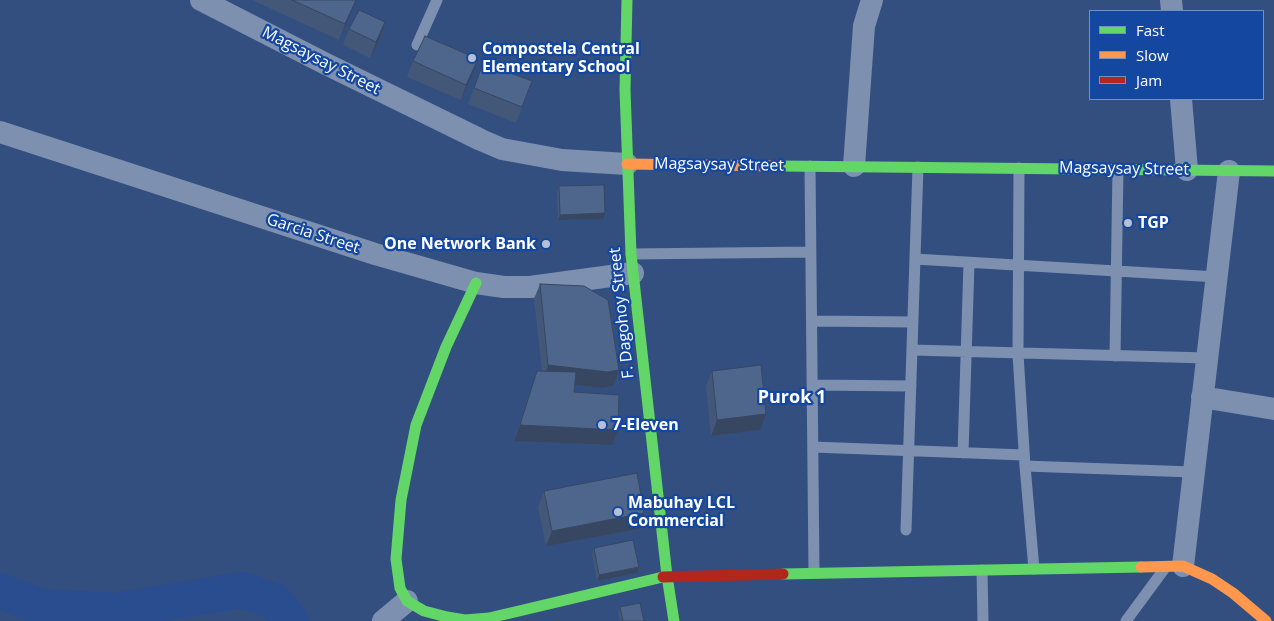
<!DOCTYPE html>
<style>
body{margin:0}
#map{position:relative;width:1274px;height:621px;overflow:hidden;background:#334f80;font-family:"Open Sans",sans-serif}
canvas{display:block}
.legend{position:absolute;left:1089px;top:10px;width:175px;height:90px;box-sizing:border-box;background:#1347a0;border:1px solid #7191c6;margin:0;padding:6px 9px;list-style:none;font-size:15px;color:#fff}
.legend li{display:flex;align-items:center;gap:10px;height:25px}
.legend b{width:25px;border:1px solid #7191c6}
</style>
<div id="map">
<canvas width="1274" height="621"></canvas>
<ul class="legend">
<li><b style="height:6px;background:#63d668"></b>Fast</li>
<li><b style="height:6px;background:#ff974d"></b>Slow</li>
<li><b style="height:6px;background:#b3261e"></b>Jam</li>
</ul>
</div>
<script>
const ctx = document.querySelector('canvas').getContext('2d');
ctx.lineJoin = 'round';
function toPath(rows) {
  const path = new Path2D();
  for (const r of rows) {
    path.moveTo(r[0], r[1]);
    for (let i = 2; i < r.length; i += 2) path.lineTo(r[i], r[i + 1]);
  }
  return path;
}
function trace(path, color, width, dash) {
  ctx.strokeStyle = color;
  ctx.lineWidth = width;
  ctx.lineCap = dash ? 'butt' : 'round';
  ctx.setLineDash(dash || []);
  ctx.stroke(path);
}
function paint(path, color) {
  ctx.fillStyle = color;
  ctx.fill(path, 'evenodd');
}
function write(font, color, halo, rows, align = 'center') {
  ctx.font = font + ' "Open Sans",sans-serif';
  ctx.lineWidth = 4.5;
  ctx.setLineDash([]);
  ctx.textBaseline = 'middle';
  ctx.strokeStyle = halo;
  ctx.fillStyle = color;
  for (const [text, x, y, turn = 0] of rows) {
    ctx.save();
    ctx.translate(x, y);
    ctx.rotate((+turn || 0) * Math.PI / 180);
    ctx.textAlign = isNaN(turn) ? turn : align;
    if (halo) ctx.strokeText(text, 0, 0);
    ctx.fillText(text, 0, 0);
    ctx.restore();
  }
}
const river = toPath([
 [0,591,41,607,117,611,242,590,274,601,291,621]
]);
const lane = toPath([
 [417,45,437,0],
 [810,166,814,573],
 [1019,168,1018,354,1025,466,1034,569],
 [631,254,811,252],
 [915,259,1217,277],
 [812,321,913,322],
 [912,350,1207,358],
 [1115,356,1118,169],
 [813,385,911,386],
 [813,447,1024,455],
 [963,453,969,263],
 [1025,466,1193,472],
 [906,530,918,167],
 [982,570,983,621],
 [1126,621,1165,568]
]);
const street = toPath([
 [201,0,324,63,481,140,502,149,562,160,627,164],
 [1171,0,1172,11],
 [1181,99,1187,170],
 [0,132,375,254,476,283,504,287,530,287,633,273],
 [854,166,864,26,872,0],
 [1202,397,1274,409],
 [1183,566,1229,171],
 [383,621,407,601]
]);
const fast = toPath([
 [627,0,625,90,631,254,667,576,674,621],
 [779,166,1274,171],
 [476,283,446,347,416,425,401,500,396,559,400,588,407,601,424,611,447,617,465,620,489,618,663,577],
 [783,574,1141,567]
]);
const slow = toPath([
 [627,164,779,166],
 [1141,567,1183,566,1212,579,1233,593,1266,621]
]);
const jam = toPath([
 [663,577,783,574]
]);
const wall = toPath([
 [252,0,356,0,339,40],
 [385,22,380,38,370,58,343,45,349,29],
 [413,61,472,75,461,100,407,77],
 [483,63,532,81,516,123,468,104],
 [559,186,603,219,558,220,557,192],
 [540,284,619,370,613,386,602,388,575,385,574,392,618,430,612,445,514,441,537,371,542,371,534,299],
 [712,371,760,430,711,436,706,386],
 [544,491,639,529,546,546,538,507],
 [594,548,637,573,597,581,592,554],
 [620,607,644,621,620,621,618,613]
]);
const shadedWall = toPath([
 [356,0,352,10,339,40,345,24],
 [385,22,380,38,370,58,376,42],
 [478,59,472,75,461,100,466,85],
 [605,213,603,219,558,220,560,215],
 [548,365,619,370,613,386,602,388,543,381],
 [766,414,760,430,711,436,717,420],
 [520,425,618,430,612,445,514,441],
 [644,513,639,529,546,546,552,531],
 [639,567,637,573,597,581,599,575]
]);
const building = toPath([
 [292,0,356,0,345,24,292,0],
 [359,10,385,22,376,42,349,29,359,10],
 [425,36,478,59,466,85,413,61,425,36],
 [483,63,532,81,522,107,474,88,483,63],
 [604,185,605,213,560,215,559,186,604,185],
 [540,284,584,286,608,300,619,370,608,372,548,365,540,284],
 [761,365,766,414,717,420,712,371,761,365],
 [537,371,576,372,574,392,619,395,618,430,520,425,537,371],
 [637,473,644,513,552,531,544,491,637,473],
 [633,540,639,567,599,575,594,548,633,540],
 [640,603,644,621,623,621,620,607,640,603]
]);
const markers = [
 [472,58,5,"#b8c1d3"],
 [1128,223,5,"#b8c1d3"],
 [546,244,5,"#b8c1d3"],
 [602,425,5,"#b8c1d3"],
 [618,512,5,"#b8c1d3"]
];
const poiNames = [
 ["Compostela Central",482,49],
 ["Elementary School",482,67],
 ["TGP",1138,223],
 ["One Network Bank",536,244,"right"],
 ["7-Eleven",612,425],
 ["Mabuhay LCL",628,503],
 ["Commercial",628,521]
];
const streetNames = [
 ["Magsaysay Street",321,61,27],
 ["Magsaysay Street",719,165,1],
 ["Magsaysay Street",1124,169,1],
 ["Garcia Street",313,234,18],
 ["F. Dagohoy Street",622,313,-96]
];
const neighbourhoodNames = [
 ["Purok 1",792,398]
];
trace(river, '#294d8f', 36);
trace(lane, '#7e90b0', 11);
trace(street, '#7e90b0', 22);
trace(fast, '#63d668', 11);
trace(slow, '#ff974d', 11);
trace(jam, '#b3261e', 11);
paint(wall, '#435878');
paint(shadedWall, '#374762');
paint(building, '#4e668c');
trace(building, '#374762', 1);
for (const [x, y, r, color] of markers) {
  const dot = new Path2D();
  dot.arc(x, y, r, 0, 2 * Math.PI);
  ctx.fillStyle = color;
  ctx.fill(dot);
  trace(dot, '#1347a0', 2);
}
write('bold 16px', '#fff', '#1347a0', poiNames, 'left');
write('16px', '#fff', '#1347a0', streetNames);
write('bold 18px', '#fff', '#1347a0', neighbourhoodNames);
</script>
